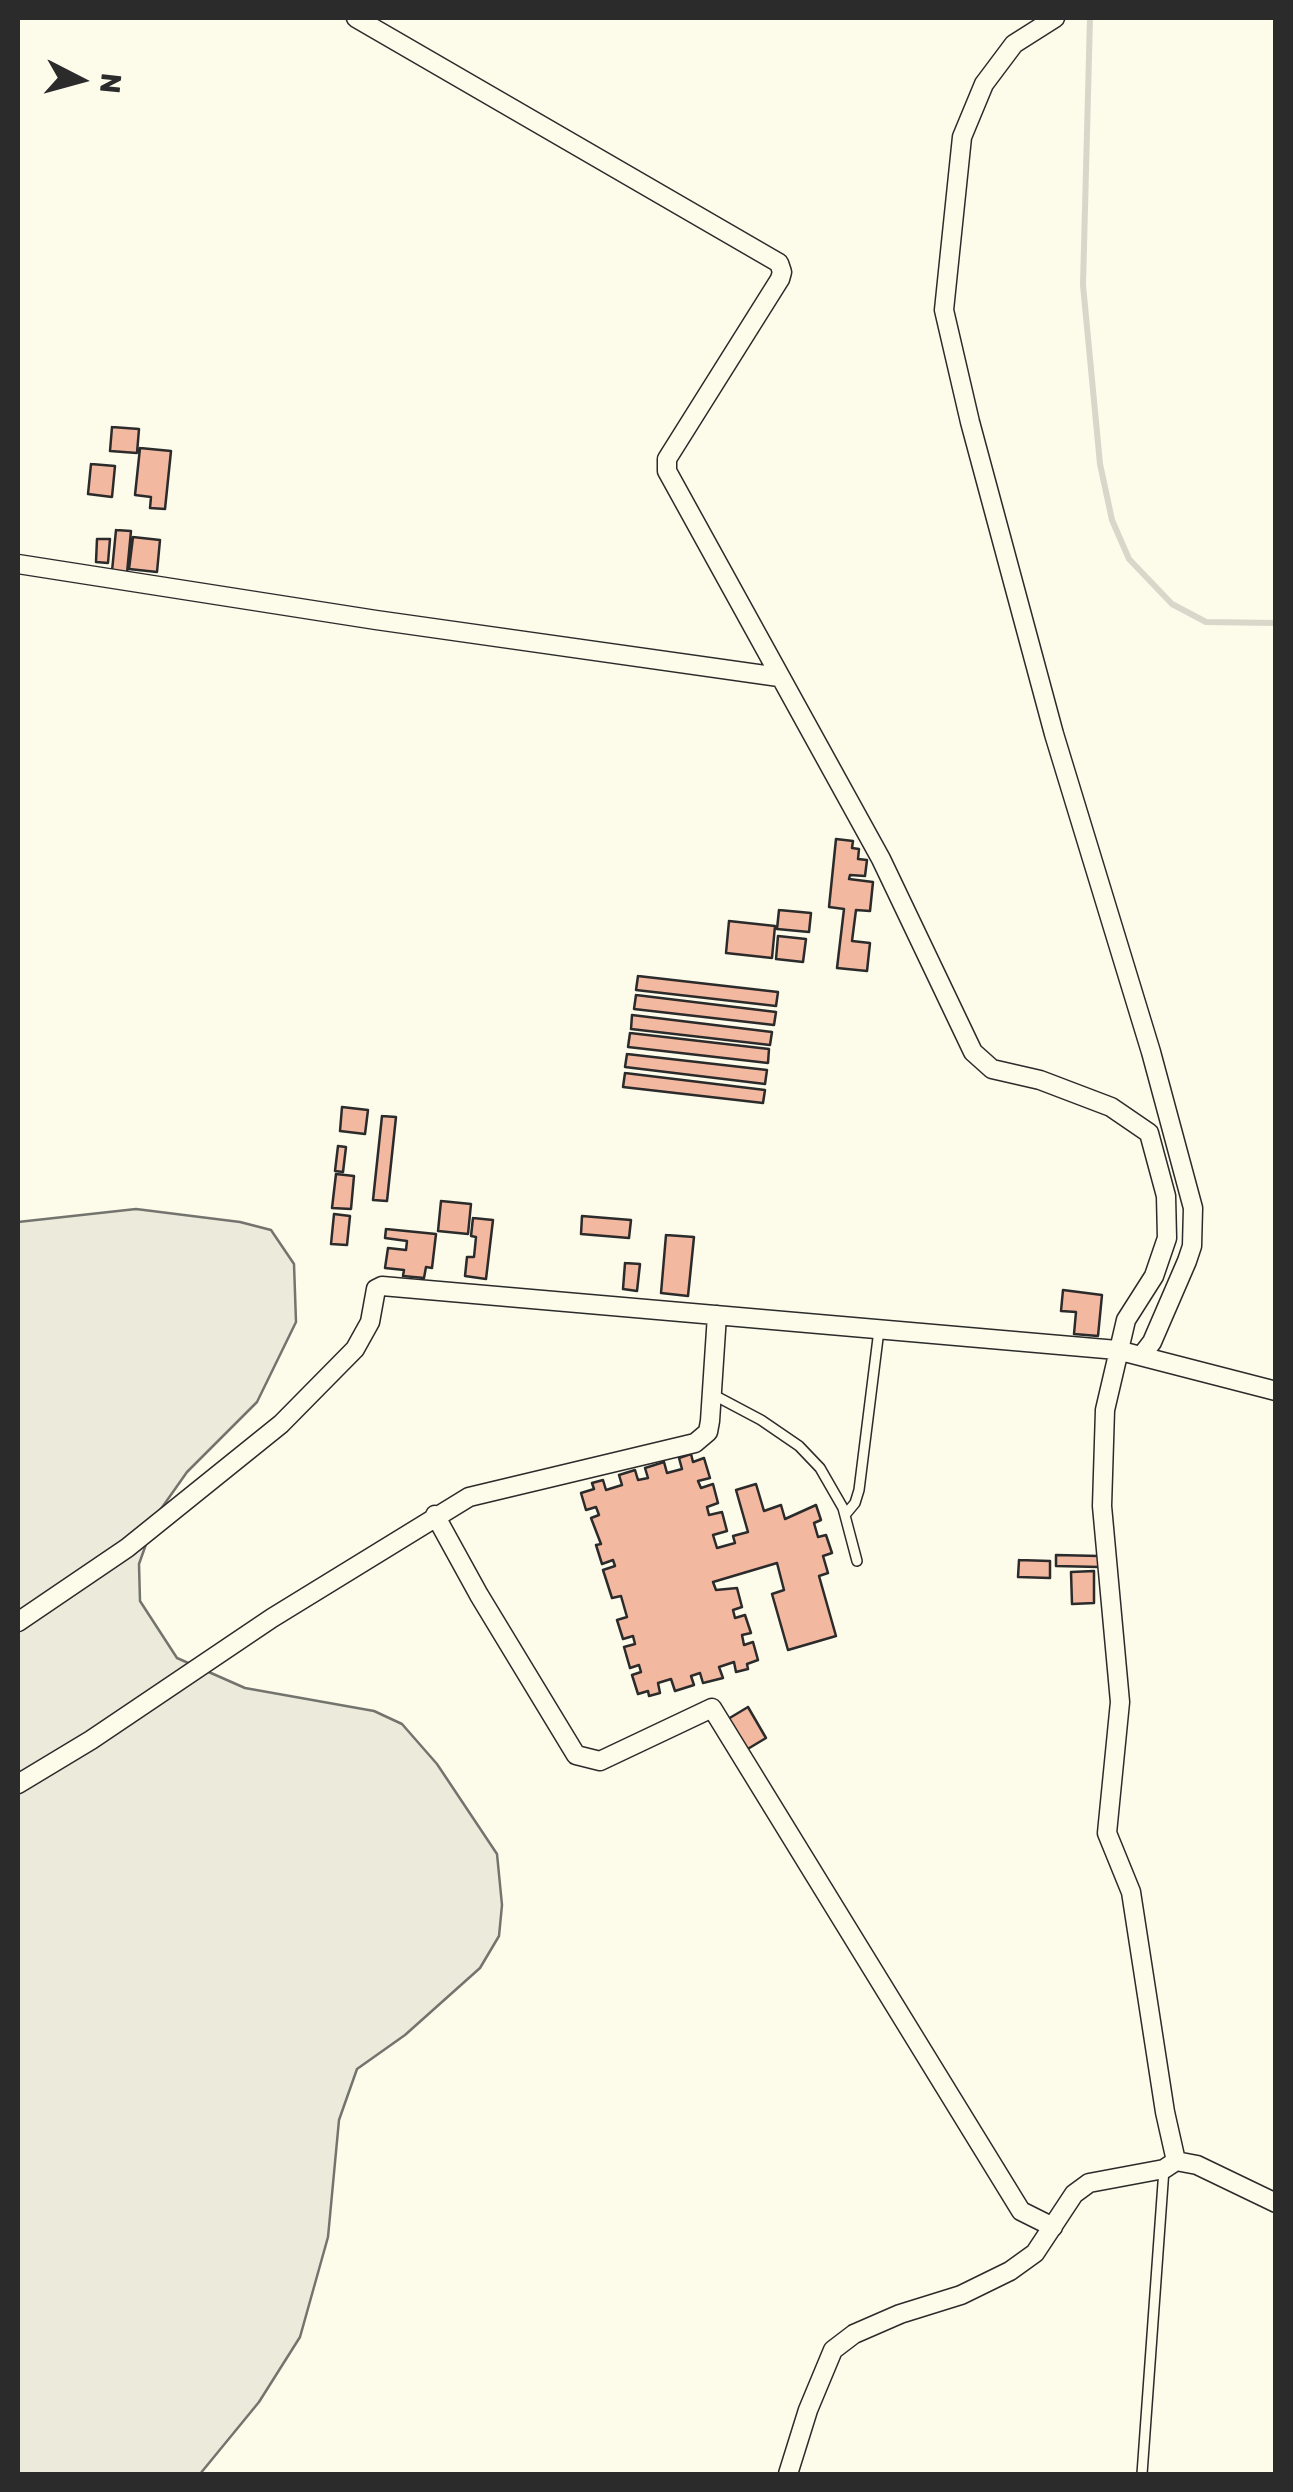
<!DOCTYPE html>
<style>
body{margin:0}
#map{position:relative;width:1293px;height:2492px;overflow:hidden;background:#fdfbea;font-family:Rubik,sans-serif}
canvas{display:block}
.frame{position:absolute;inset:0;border:20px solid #2b2b2b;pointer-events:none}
.north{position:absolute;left:30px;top:30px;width:100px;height:100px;-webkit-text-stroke:8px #fdfbea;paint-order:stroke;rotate:96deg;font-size:28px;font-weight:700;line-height:40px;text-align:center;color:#2b2b2b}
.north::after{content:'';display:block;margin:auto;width:35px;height:45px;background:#2b2b2b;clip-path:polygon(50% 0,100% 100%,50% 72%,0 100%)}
</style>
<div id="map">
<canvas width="1293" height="2492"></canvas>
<div class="frame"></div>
<div class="north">N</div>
</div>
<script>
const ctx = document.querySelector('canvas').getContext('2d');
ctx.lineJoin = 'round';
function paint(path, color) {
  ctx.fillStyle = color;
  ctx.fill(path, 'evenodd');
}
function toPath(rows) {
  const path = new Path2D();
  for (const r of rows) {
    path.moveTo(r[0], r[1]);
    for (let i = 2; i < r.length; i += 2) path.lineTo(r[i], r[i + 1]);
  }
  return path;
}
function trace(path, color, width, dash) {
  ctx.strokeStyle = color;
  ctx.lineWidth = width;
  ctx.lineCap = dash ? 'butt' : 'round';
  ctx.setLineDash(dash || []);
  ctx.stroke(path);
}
const green = toPath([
 [136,1209,240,1222,271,1230,294,1264,296,1322,257,1402,187,1472,156,1516,139,1564,140,1601,177,1658,245,1688,374,1711,402,1724,437,1764,497,1854,502,1905,499,1936,480,1968,405,2035,357,2069,339,2120,328,2237,300,2337,259,2402,200,2474,18,2474,18,1222,136,1209]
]);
const stream = toPath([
 [1090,18,1083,285,1100,464,1112,520,1129,559,1172,604,1206,622,1276,623]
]);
const building = toPath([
 [112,427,139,429,137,453,110,451,112,427],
 [140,448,171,451,165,509,150,508,151,497,135,495,140,448],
 [91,464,115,466,112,497,88,494,91,464],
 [116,530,131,531,127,573,112,571,116,530],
 [133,537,160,540,157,572,129,569,133,537],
 [97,539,110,539,108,563,96,562,97,539],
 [836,839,853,841,852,848,859,849,858,859,867,860,865,876,850,875,849,879,873,882,870,911,856,910,852,941,870,943,867,971,837,968,844,909,829,907,836,839],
 [779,910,811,913,809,932,777,929,779,910],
 [729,921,775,926,772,958,726,953,729,921],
 [778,936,806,939,803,962,776,959,778,936],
 [638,976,778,992,776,1006,636,990,638,976],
 [636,995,776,1012,774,1025,634,1009,636,995],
 [632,1015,772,1032,770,1045,631,1029,632,1015],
 [630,1033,769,1049,768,1063,628,1047,630,1033],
 [627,1054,767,1070,765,1084,625,1067,627,1054],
 [625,1073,765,1090,763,1103,623,1087,625,1073],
 [342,1107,368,1110,365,1134,340,1131,342,1107],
 [382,1116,396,1117,387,1201,373,1200,382,1116],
 [338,1146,346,1147,343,1172,335,1171,338,1146],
 [336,1174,354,1176,351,1209,332,1208,336,1174],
 [441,1201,471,1204,468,1234,438,1231,441,1201],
 [334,1214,350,1216,347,1245,331,1244,334,1214],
 [582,1216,631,1220,629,1238,581,1234,582,1216],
 [473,1218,493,1220,486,1279,465,1276,467,1257,474,1257,476,1237,471,1236,473,1218],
 [386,1229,436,1234,432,1268,426,1267,424,1278,403,1276,404,1270,385,1268,388,1248,406,1250,407,1241,385,1238,386,1229],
 [666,1235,694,1237,688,1296,661,1293,666,1235],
 [625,1263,640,1264,637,1291,623,1289,625,1263],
 [1063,1290,1102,1295,1098,1336,1074,1334,1076,1312,1061,1311,1063,1290],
 [691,1454,693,1462,704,1458,710,1478,698,1481,701,1488,713,1484,718,1503,707,1507,709,1515,722,1512,727,1531,713,1535,717,1548,735,1543,733,1536,748,1532,736,1490,756,1484,764,1511,781,1505,785,1519,816,1505,821,1520,814,1523,818,1537,826,1535,832,1553,823,1556,828,1573,819,1576,836,1636,788,1650,772,1594,784,1590,777,1563,713,1582,716,1590,737,1588,742,1607,733,1610,735,1618,745,1615,751,1633,742,1635,744,1645,753,1642,758,1660,747,1664,748,1669,736,1672,734,1662,719,1667,723,1678,703,1683,700,1673,691,1676,694,1685,675,1691,671,1679,658,1683,660,1693,649,1696,648,1691,638,1694,632,1675,641,1672,639,1665,630,1668,624,1647,635,1644,633,1636,623,1639,617,1620,627,1617,621,1596,612,1598,603,1570,615,1566,613,1560,602,1564,596,1545,601,1544,591,1518,599,1515,596,1507,586,1510,581,1493,594,1489,592,1483,603,1480,606,1490,622,1485,619,1475,635,1470,638,1480,648,1478,645,1468,664,1462,667,1473,682,1469,679,1458,691,1454],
 [1056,1555,1099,1556,1099,1567,1056,1566,1056,1555],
 [1019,1560,1050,1561,1050,1578,1018,1577,1019,1560],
 [1094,1571,1094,1603,1072,1604,1071,1572,1094,1571],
 [748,1707,766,1738,746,1750,728,1719,748,1707]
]);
const lane = toPath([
 [712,1394,761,1420,799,1446,820,1468,843,1508,857,1561],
 [845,1515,855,1503,859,1490,879,1330],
 [1142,2474,1164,2169]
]);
const street = toPath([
 [356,18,779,263,782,272,780,279,667,459,667,471,881,859,973,1052,992,1069,1040,1080,1111,1107,1149,1133,1166,1196,1167,1238,1154,1276,1126,1320,1105,1410,1102,1506,1120,1702,1107,1833,1131,1892,1165,2112,1176,2161],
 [1055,18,1014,44,984,84,962,137,944,310,970,422,1054,734,1151,1052,1193,1208,1192,1246,1187,1261,1152,1342,1142,1355],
 [18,564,376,620,779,677],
 [435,1515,479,1595,576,1755,600,1761,712,1708,1021,2211,1053,2227],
 [18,1622,127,1548,281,1424,355,1349,370,1322,376,1289,382,1286,1117,1350,1276,1391],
 [18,1784,91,1740,272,1618,469,1497,695,1443,708,1432,710,1421,717,1315],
 [788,2474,808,2410,833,2350,854,2334,900,2314,961,2295,1010,2271,1035,2253,1074,2194,1089,2183,1164,2169,1176,2161,1197,2165,1276,2203]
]);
paint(green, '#ecebdb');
trace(green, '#74746e', 2.5);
trace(stream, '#d8d7c9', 6);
paint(building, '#f2b8a0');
trace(building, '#2b2b2b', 2.5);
trace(lane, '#2b2b2b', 12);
trace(street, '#2b2b2b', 21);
trace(lane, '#fdfbea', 9);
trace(street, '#fdfbea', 18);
</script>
